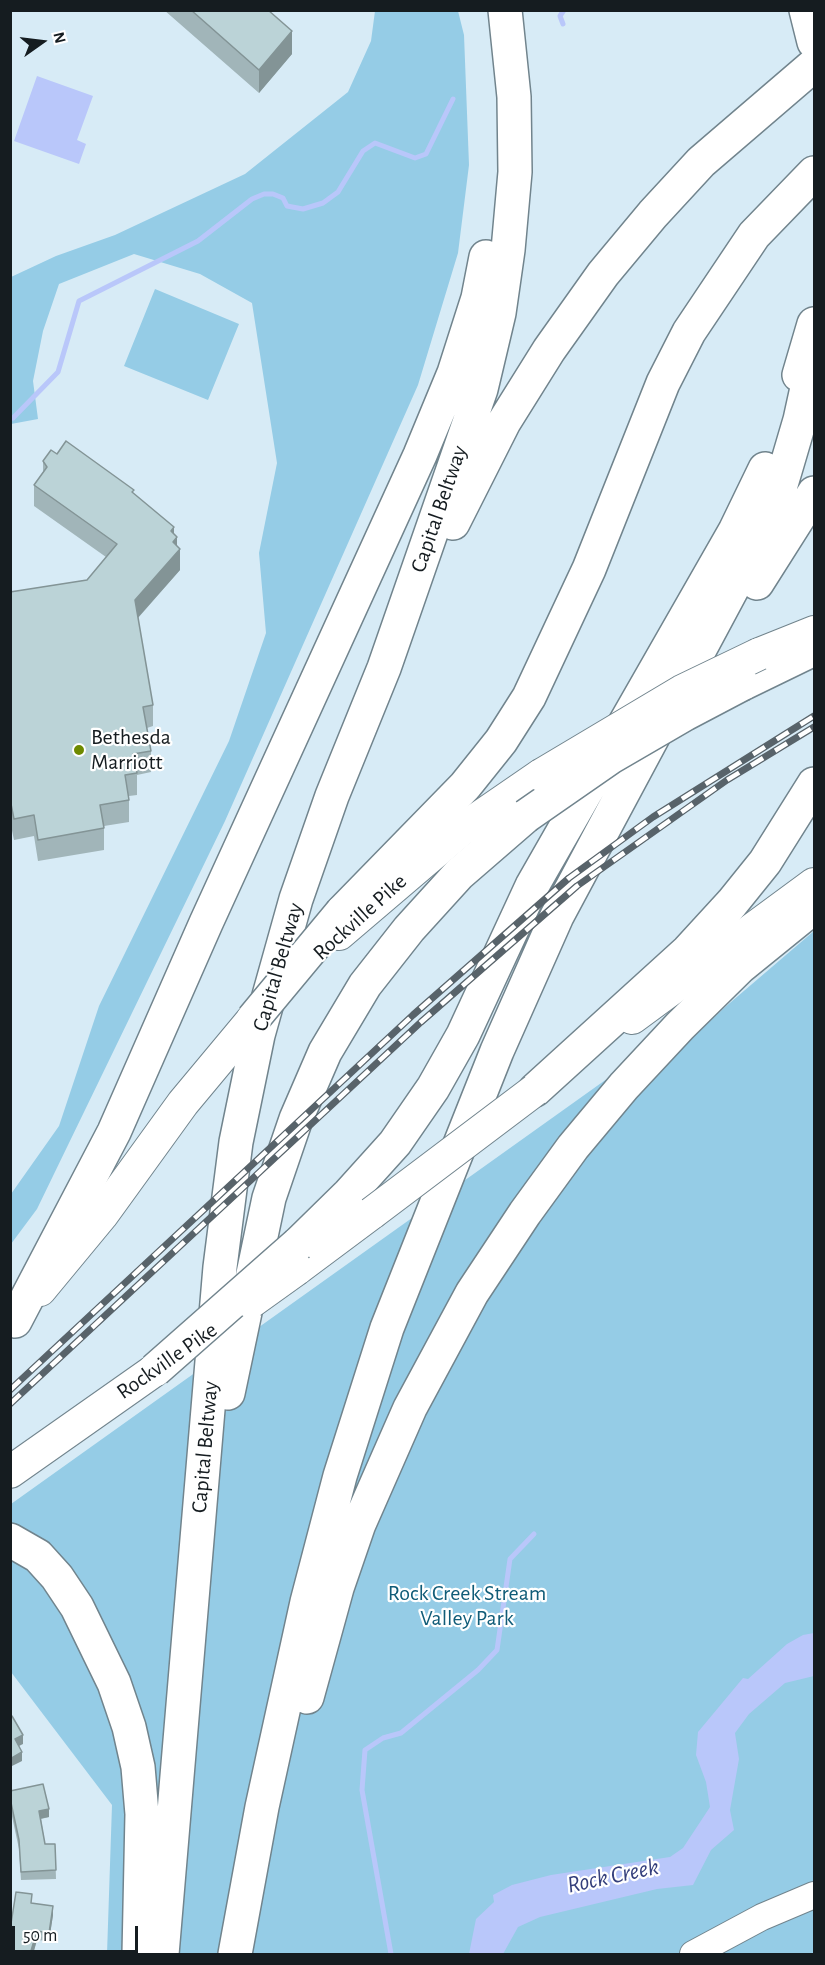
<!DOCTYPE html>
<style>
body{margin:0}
#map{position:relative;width:825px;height:1965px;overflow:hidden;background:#d7ebf6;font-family:"Alegreya Sans",sans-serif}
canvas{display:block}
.frame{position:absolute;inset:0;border:12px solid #151c20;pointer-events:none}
.north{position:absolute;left:12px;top:12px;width:60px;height:60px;-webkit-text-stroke:4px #fff;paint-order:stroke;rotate:76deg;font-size:16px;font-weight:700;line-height:24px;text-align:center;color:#151c20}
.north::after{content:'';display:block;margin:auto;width:21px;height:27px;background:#151c20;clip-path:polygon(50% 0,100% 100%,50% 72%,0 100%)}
.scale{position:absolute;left:12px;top:1926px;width:126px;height:27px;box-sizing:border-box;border:3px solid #151c20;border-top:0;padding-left:8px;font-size:18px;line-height:21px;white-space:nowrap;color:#151c20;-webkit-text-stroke:4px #fff;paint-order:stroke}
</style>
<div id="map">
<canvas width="825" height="1965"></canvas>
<div class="frame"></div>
<div class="north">N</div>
<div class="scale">50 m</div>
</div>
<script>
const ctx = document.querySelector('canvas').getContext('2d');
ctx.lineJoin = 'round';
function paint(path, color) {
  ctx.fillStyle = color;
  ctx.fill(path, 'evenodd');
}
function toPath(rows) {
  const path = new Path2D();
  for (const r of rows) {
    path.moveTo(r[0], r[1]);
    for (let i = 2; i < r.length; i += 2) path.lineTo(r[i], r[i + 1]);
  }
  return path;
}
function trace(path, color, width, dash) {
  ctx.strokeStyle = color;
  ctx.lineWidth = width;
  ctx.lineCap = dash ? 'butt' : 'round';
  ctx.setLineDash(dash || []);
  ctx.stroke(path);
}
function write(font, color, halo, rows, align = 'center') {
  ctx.font = font + ' "Alegreya Sans",sans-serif';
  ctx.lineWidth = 4.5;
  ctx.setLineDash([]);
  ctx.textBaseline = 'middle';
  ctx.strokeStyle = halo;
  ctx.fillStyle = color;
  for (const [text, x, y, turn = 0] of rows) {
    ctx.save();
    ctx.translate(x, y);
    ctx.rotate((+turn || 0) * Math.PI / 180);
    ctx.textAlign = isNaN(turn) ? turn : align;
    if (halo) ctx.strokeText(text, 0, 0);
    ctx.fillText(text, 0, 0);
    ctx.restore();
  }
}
const green = toPath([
 [375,11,458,11,464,35,469,165,458,253,418,385,225,821,37,1209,11,1244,11,1194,59,1126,99,1006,229,741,266,633,259,553,277,463,252,303,200,274,134,254,59,284,43,331,33,381,38,419,11,424,11,277,56,256,115,235,245,174,348,92,371,41],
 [155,289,239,324,208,400,124,366],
 [814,931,814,1954,107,1954,112,1805,11,1672,11,1504,625,1066,645,1083,724,1008]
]);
const water = toPath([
 [37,76,93,96,77,140,86,144,79,164,14,141],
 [814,1633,814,1676,785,1683,749,1714,735,1733,739,1759,730,1810,734,1830,711,1850,693,1885,657,1889,540,1917,518,1927,503,1954,469,1954,476,1919,494,1902,493,1895,512,1885,551,1875,670,1857,683,1848,710,1807,706,1782,696,1755,698,1732,743,1678,748,1679,787,1644,803,1635]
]);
const stream = toPath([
 [563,24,560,16,564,10],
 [13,418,58,372,79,301,198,241,252,199,264,194,273,194,283,198,287,206,303,209,323,203,338,192,363,151,375,143,415,158,426,154,453,99],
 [391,1954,362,1790,365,1750,383,1738,401,1733,478,1670,497,1650,510,1559,534,1534]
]);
const minor = toPath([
 [693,1954,762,1917,814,1895]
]);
const major = toPath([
 [759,654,814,632],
 [339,934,461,830,541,775],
 [632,1018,814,884],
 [297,1269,372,1213],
 [40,1290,102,1215,183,1103,253,1019],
 [10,1472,155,1370]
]);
const highway = toPath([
 [806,10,814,42],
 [799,375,814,324],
 [453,523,504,422,549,350,603,274,653,214,701,162,814,65],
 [757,583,814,493],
 [742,684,814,649],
 [342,912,465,786,501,741,529,697,589,569,663,383,689,332,754,235,814,173],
 [535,1090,688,951,732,903,765,862,814,784],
 [298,1244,349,1194,395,1143,433,1088,463,1035,532,886,735,531,765,469],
 [15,1321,114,1132,206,923,420,455,454,373,478,298,486,257],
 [228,1393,269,1198,296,1119,325,1052,365,985,409,929,459,874,526,816],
 [10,1540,38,1556,57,1577,77,1607,114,1683,129,1727,138,1767,142,1814,139,1954],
 [307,1697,337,1588,359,1524,410,1408,472,1293,525,1213,573,1147,624,1086,680,1026,740,967,814,907],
 [162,1954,220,1267,236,1142,258,1035,296,899,332,796,384,668,481,389,499,313,508,250,515,172,514,97,505,10],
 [235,1954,262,1807,307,1602,340,1476,387,1328,497,1051,557,916,755,546,780,488,800,420,814,356]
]);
const rail = toPath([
 [10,1390,413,1015,569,878,653,817,814,716],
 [10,1404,421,1022,577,886,727,780,814,727]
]);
const majorBridge = toPath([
 [541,775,682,691,759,654],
 [372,1213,535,1090],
 [251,1302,297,1269]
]);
const highwayBridge = toPath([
 [526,816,611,757,685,714,742,684],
 [253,1019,342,912],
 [155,1370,298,1244]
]);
const wall = toPath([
 [164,10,268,10,292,54,259,93],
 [57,454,134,494,174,535,177,546,180,570,138,618,153,705,153,726,147,728,151,751,151,772,137,775,137,795,129,796,129,822,104,826,104,850,38,861,34,836,14,840,10,821,10,592,87,580,106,557,34,506,34,485,43,472,43,461],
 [10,1791,49,1817,41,1819,45,1844,55,1844,56,1879,21,1880,19,1849,10,1807],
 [32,1903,53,1915,49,1941,37,1940,33,1954,10,1954]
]);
const shadedWall = toPath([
 [292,31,292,54,259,93,259,70],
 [174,527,174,541,177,537,177,552,180,549,180,570,135,621,135,600,171,531],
 [23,1735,23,1744,15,1748,15,1739],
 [22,1752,22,1761,10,1767,10,1759],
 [49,1809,49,1817,39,1819,39,1811],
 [53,1906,53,1915,49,1941,49,1933],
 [37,1931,37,1940,33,1954,30,1954]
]);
const building = toPath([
 [191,10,268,10,292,31,259,70,191,10],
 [66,441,134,490,132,492,174,527,171,531,177,537,173,542,180,549,135,600,153,705,143,707,151,751,133,754,137,773,125,775,129,800,100,805,104,828,38,840,34,815,14,819,10,799,10,592,87,580,117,544,34,485,47,467,43,461,51,450,57,454,66,441],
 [12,1716,23,1735,15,1739,22,1752,10,1759,10,1717,12,1716],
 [43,1784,49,1809,39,1811,45,1844,55,1844,56,1870,21,1872,19,1840,10,1798,10,1791,43,1784],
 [16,1892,32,1894,31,1903,53,1906,49,1933,37,1931,30,1954,10,1954,10,1930,16,1892]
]);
const markers = [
 [79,750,6,"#6e8a00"]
];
const streetNames = [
 ["Capital Beltway",439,509,-71],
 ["Rockville Pike",360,917,-42],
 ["Capital Beltway",278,967,-74],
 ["Rockville Pike",167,1361,-35],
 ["Capital Beltway",205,1447,-85]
];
const poiNames = [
 ["Bethesda",91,737],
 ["Marriott",91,762]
];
const parkNames = [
 ["Rock Creek Stream",467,1593],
 ["Valley Park",467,1618]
];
const waterNames = [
 ["Rock Creek",613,1876,-12]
];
paint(green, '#95cce6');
paint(water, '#b9c7fa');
trace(stream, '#b9c7fa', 5);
trace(minor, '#71848d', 28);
trace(major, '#71848d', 34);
trace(highway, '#71848d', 36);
trace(minor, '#fff', 26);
trace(major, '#fff', 32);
trace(highway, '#fff', 33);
trace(rail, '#58636a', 7);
trace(rail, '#fff', 4.5, [14]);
trace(majorBridge, '#71848d', 34, []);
trace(highwayBridge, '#71848d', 36, []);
trace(majorBridge, '#fff', 32);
trace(highwayBridge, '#fff', 33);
paint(wall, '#a1b5b9');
paint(shadedWall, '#839496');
paint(building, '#bbd3d7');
trace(building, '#839496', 1.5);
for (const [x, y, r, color] of markers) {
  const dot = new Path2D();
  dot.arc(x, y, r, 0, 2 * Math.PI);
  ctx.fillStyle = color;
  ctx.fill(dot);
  trace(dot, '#fff', 2);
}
write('22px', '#151c20', '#fff', streetNames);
write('22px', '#151c20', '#fff', poiNames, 'left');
write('22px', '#105c78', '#fff', parkNames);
write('italic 24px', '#343f7c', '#fff', waterNames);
</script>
